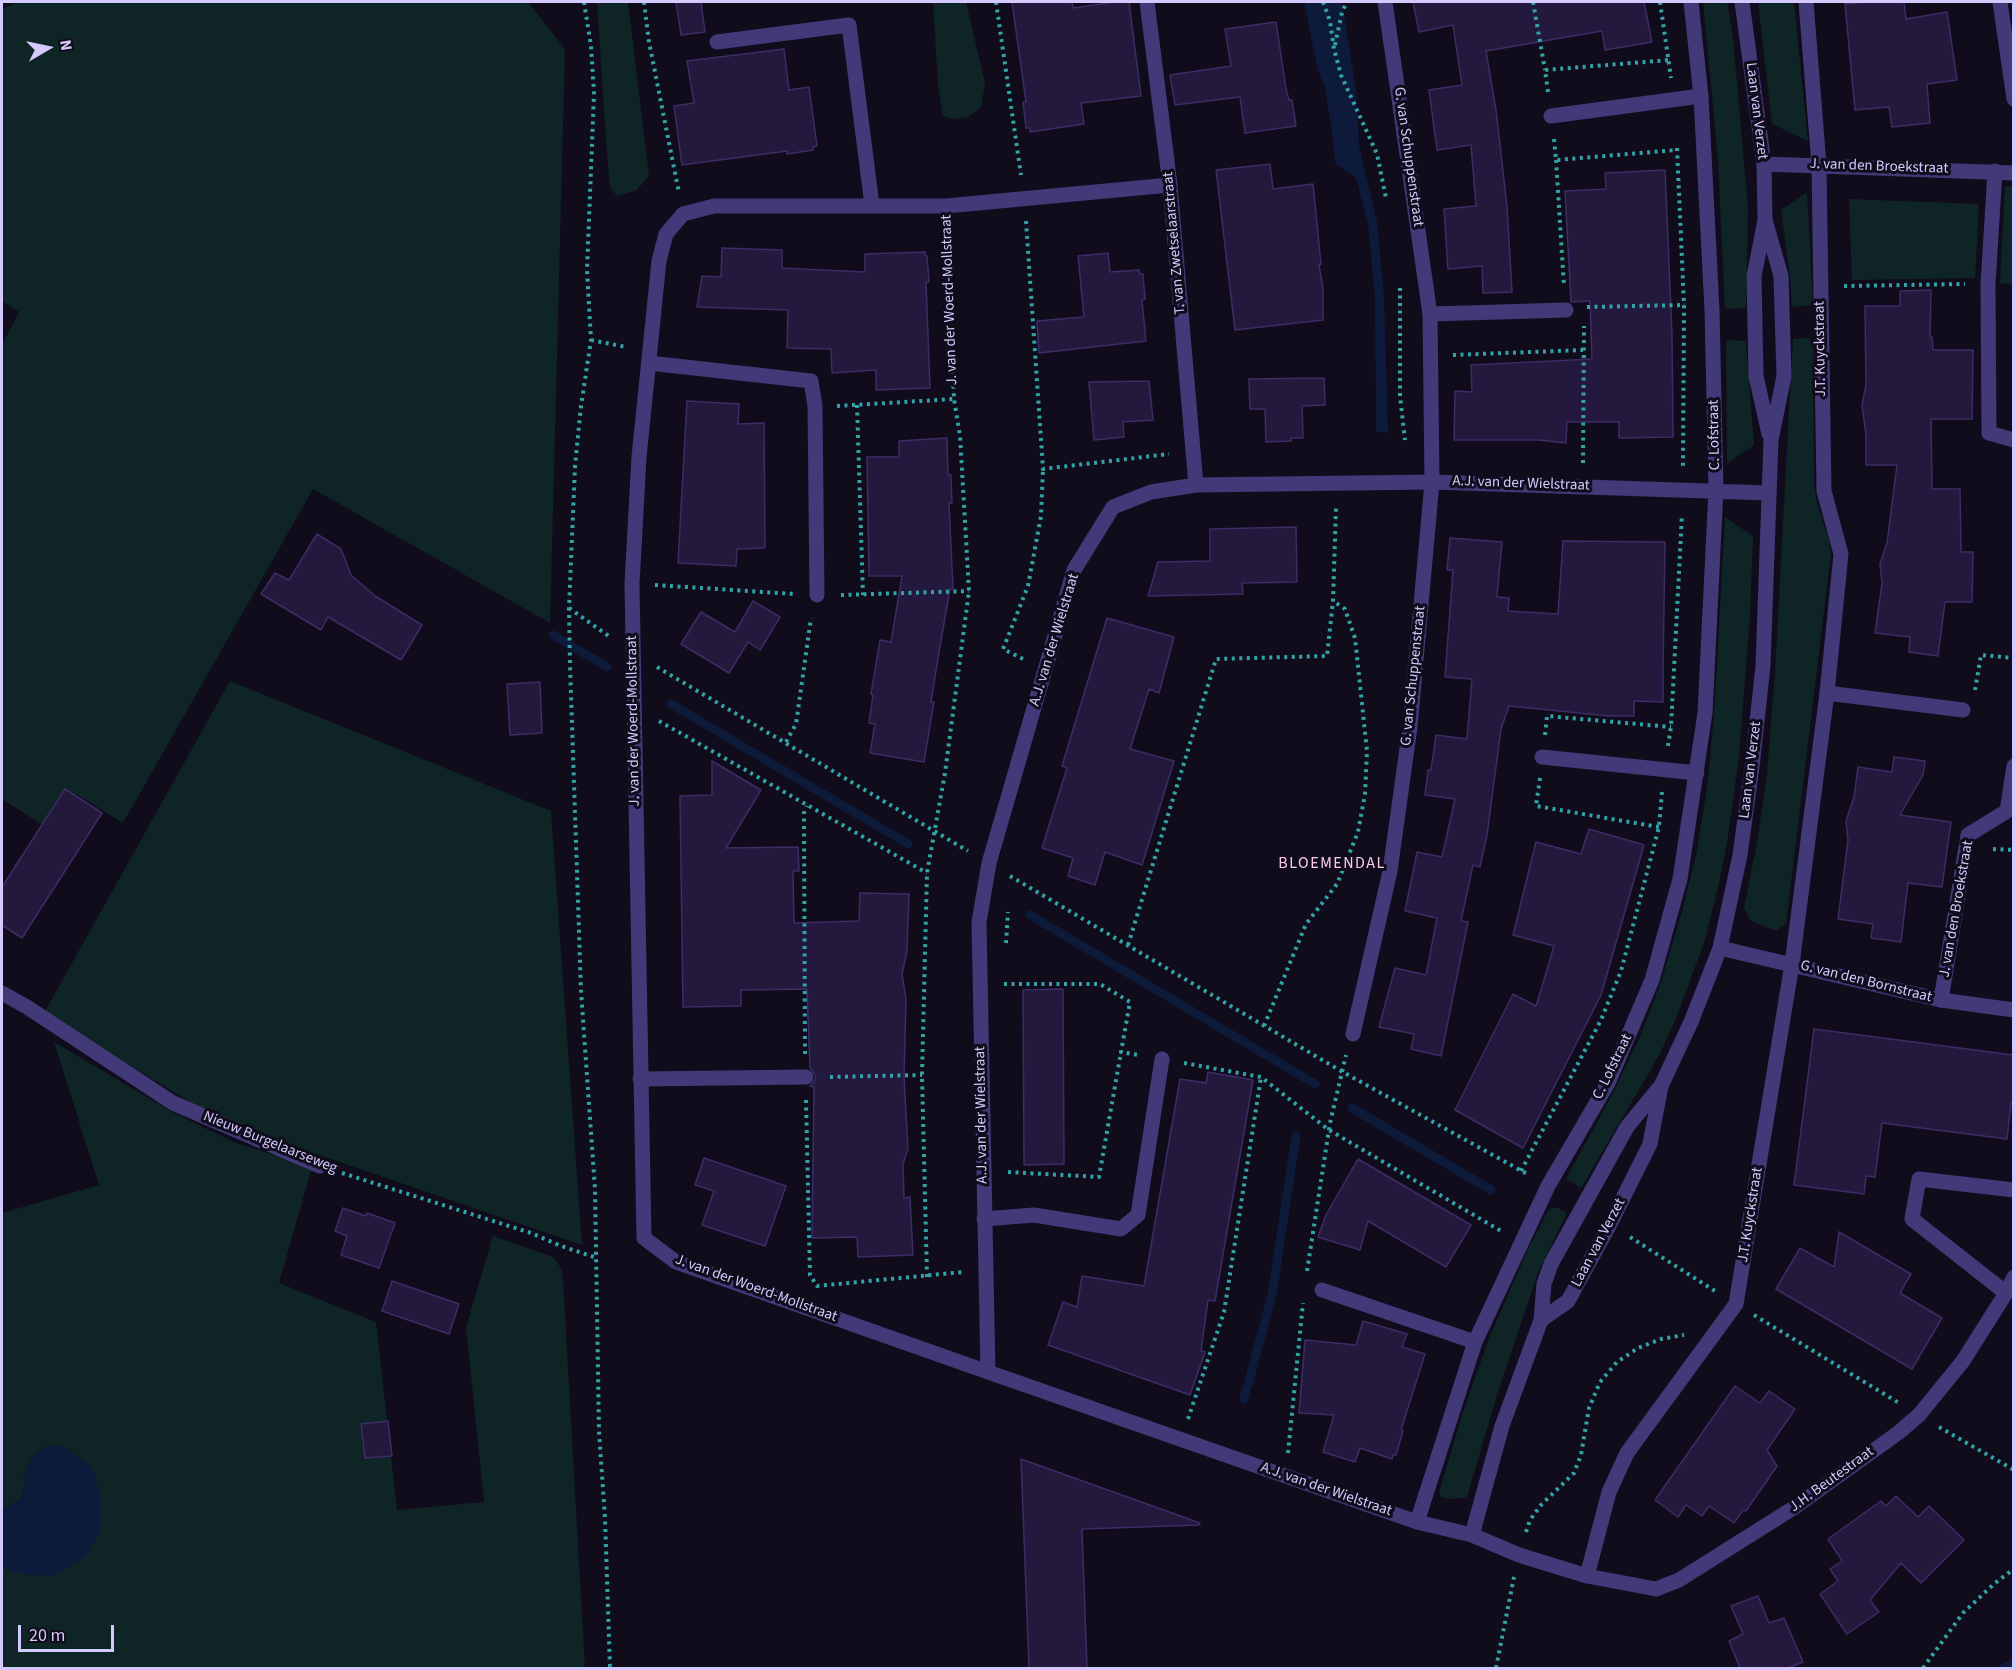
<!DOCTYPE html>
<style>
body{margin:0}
#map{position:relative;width:2015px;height:1670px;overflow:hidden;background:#100c1c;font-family:"Source Sans 3",sans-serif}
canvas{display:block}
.frame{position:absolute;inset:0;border:3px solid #d3c9fc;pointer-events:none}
.north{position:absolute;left:18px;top:18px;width:60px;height:60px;-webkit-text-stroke:4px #100c1c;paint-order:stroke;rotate:81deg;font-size:16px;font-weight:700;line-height:24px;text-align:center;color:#d3c9fc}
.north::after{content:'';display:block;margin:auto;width:21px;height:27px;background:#d3c9fc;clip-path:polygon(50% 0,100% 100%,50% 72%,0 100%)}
.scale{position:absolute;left:18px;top:1625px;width:96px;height:27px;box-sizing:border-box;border:3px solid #d3c9fc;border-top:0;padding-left:8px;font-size:18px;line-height:21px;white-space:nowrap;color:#d3c9fc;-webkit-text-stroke:4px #100c1c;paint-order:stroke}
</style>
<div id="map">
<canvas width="2015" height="1670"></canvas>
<div class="frame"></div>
<div class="north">N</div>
<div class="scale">20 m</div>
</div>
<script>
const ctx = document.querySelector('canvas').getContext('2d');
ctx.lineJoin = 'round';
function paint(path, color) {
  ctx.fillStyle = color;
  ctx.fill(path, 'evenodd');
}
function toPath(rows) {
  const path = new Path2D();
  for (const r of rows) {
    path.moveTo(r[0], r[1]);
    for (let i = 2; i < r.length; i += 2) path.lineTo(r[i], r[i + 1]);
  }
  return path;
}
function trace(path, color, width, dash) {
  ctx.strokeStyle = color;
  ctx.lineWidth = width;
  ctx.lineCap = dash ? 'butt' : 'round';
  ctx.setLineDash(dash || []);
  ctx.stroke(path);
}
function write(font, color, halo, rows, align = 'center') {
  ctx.font = font + ' "Source Sans 3",sans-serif';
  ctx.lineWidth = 6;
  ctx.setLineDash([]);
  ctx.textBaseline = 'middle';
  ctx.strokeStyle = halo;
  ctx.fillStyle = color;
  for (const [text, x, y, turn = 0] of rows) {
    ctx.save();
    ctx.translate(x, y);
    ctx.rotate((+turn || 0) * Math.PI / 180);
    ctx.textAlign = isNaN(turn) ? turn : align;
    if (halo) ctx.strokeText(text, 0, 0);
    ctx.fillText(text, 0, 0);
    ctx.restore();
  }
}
const green = toPath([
 [19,2,528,2,565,49,550,623,313,489,123,823,76,794,52,831,2,799,2,345,19,312,2,301,2,9],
 [597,2,628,2,649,176,637,190,617,196,610,187,607,156],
 [933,2,966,2,985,83,981,107,968,117,954,119,943,116,938,86],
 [1703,2,1727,2,1733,38,1748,207,1746,308,1725,309,1718,160],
 [1758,2,1794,2,1808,141,1772,124],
 [2005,186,2013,187,2013,285,2000,283],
 [1807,192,1813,305,1792,307,1790,277,1781,210],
 [1849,199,1979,204,1975,278,1852,280],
 [1807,338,1813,341,1814,485,1817,503,1829,540,1831,554,1786,924,1776,931,1751,921,1744,908,1757,843,1767,774,1775,672,1793,339],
 [1729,340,1746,341,1754,445,1727,464,1726,343],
 [1725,517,1753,536,1750,615,1739,757,1727,843,1718,888,1705,940,1677,1016,1660,1054,1581,1188,1566,1179,1614,1091,1641,1034,1661,982,1683,908,1696,855,1707,788,1714,716],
 [230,681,551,811,582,1245,281,1142,205,1111,44,1013],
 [54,1042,172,1112,236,1143,312,1167,279,1283,376,1322,397,1510,484,1502,466,1327,493,1236,553,1257,561,1268,563,1280,585,1668,2,1668,2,1564,10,1571,46,1446,32,1458,23,1477,25,1486,20,1501,9,1505,2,1511,2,1213,99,1185],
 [1552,1208,1558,1208,1567,1213,1538,1273,1497,1395,1467,1497,1453,1499,1442,1498,1439,1492,1463,1412,1489,1338,1529,1247,1548,1211]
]);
const water = toPath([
 [1304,2,1342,2,1356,90,1359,145,1377,222,1384,297,1388,433,1376,432,1375,297,1368,224,1356,178,1335,163,1333,139,1325,87,1318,71],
 [46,1446,63,1446,92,1467,101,1498,101,1530,85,1557,54,1576,29,1575,10,1571,2,1564,2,1511,9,1505,20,1501,25,1486,23,1477,32,1458]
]);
const stream = toPath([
 [553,635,607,667],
 [671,704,908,844],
 [1030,915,1315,1084],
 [1352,1108,1491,1190],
 [1244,1399,1272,1295,1296,1136],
 [2004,1668,2014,1663]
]);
const building = toPath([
 [676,2,701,2,705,32,681,35,676,2],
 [1012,2,1072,2,1073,8,1115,2,1129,2,1141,96,1081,103,1084,124,1030,132,1030,128,1026,128,1023,102,1026,102,1012,2],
 [1413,2,1644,2,1652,42,1605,50,1602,31,1486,51,1496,110,1507,206,1512,292,1483,293,1482,266,1448,269,1444,209,1476,206,1471,145,1437,150,1429,90,1462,85,1453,25,1419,32,1413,2],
 [1868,2,1904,2,1906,19,1947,12,1957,80,1927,84,1930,123,1892,127,1889,107,1855,110,1845,4,1868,2],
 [1276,22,1286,89,1289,100,1292,100,1296,126,1245,133,1240,97,1175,105,1170,75,1231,66,1225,29,1276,22],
 [784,49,789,90,809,87,817,146,813,147,813,150,787,154,787,151,682,165,674,106,694,103,687,61,784,49],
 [1270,164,1273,189,1313,184,1321,264,1319,265,1323,288,1323,320,1235,330,1216,170,1270,164],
 [1665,170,1672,335,1673,437,1619,438,1619,422,1567,422,1566,443,1539,440,1454,440,1455,391,1472,392,1471,365,1592,359,1590,301,1571,302,1565,191,1606,189,1605,173,1665,170],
 [722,248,782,250,782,268,865,272,865,254,925,252,925,256,927,256,929,282,926,282,930,388,876,390,876,370,832,373,831,349,787,348,788,310,697,307,702,276,721,277,722,248],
 [1108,253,1110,272,1139,270,1140,274,1143,274,1145,299,1142,300,1146,341,1039,353,1037,321,1084,317,1078,256,1108,253],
 [1931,290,1930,337,1932,337,1933,350,1973,350,1972,419,1931,419,1932,489,1960,489,1961,552,1973,552,1972,602,1945,602,1938,656,1909,652,1910,637,1875,633,1882,583,1880,564,1887,543,1897,465,1866,465,1866,435,1862,405,1866,385,1865,306,1900,306,1900,291,1931,290],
 [1324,378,1325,405,1302,406,1303,438,1291,438,1291,441,1266,442,1265,409,1250,409,1249,379,1324,378],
 [1149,381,1153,420,1123,422,1124,437,1094,440,1089,382,1149,381],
 [687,401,739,404,738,424,764,423,765,548,737,549,736,566,678,563,687,401],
 [947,438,948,475,951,475,952,503,949,503,953,589,950,589,939,652,931,702,934,702,924,762,870,753,875,724,869,723,873,695,871,694,880,640,891,642,902,576,869,576,867,457,899,457,899,441,947,438],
 [1296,527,1297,582,1242,583,1243,594,1148,596,1158,562,1210,561,1210,529,1296,527],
 [317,534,341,549,351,575,375,596,422,625,401,660,328,617,321,630,261,594,275,573,289,580,317,534],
 [1450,538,1502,542,1497,597,1509,598,1508,611,1558,614,1563,541,1665,542,1663,674,1663,702,1634,701,1634,716,1609,716,1509,706,1501,729,1487,835,1480,867,1473,865,1461,921,1468,922,1441,1056,1411,1049,1414,1034,1379,1027,1395,968,1426,975,1437,918,1405,911,1417,852,1442,857,1455,799,1425,795,1428,770,1431,770,1436,735,1467,739,1472,679,1445,677,1453,570,1447,570,1450,538],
 [753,601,780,617,760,650,748,642,729,673,681,644,701,612,735,632,753,601],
 [1107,618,1174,637,1159,693,1149,689,1130,749,1174,761,1142,865,1105,852,1095,885,1068,876,1073,858,1042,848,1067,768,1062,766,1107,618],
 [540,682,542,733,510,735,507,684,540,682],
 [1894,757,1925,761,1923,775,1900,815,1951,822,1942,887,1908,883,1901,942,1871,938,1873,924,1838,919,1848,840,1846,821,1854,797,1858,767,1892,772,1894,757],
 [712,761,761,790,726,848,798,847,799,871,793,871,794,923,859,921,860,893,909,894,907,951,902,974,906,1000,904,1077,908,1149,903,1164,904,1198,910,1197,913,1255,858,1257,857,1237,812,1238,814,1087,810,1086,814,1082,816,1076,810,1068,807,989,741,990,741,1006,683,1007,680,796,712,795,712,761],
 [65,789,102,813,22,938,2,925,2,887,65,789],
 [1589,829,1644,845,1601,995,1523,1148,1455,1110,1513,994,1536,1006,1546,973,1554,946,1513,935,1536,842,1581,854,1589,829],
 [1063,989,1064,1164,1024,1165,1023,990,1063,989],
 [1814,1029,2013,1055,2013,1104,2011,1103,2007,1139,1882,1123,1875,1177,1866,1176,1864,1194,1794,1185,1814,1029],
 [1208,1072,1253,1080,1215,1301,1208,1300,1201,1351,1205,1352,1190,1395,1048,1345,1063,1302,1077,1307,1082,1276,1144,1286,1180,1079,1206,1083,1208,1072],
 [704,1158,786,1186,765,1246,702,1225,714,1191,695,1185,704,1158],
 [1358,1159,1471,1225,1446,1267,1368,1221,1360,1250,1318,1237,1326,1215,1358,1159],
 [343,1208,366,1216,367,1213,395,1223,379,1268,341,1255,347,1236,335,1231,343,1208],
 [1839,1232,1911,1274,1900,1293,1942,1318,1912,1369,1776,1289,1800,1248,1834,1267,1839,1232],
 [392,1281,459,1304,449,1334,382,1311,392,1281],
 [1363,1321,1407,1334,1402,1347,1425,1354,1401,1430,1403,1431,1396,1455,1393,1455,1392,1459,1360,1448,1355,1462,1323,1452,1334,1415,1299,1413,1305,1340,1356,1345,1363,1321],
 [1735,1386,1760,1403,1769,1391,1795,1409,1767,1450,1777,1466,1746,1511,1743,1510,1734,1523,1709,1506,1702,1516,1686,1505,1678,1517,1655,1500,1735,1386],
 [388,1421,392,1456,365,1458,361,1424,388,1421],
 [1021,1459,1200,1523,1199,1525,1082,1529,1087,1668,1029,1668,1021,1459],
 [1896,1496,1918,1517,1929,1506,1964,1540,1921,1583,1901,1563,1870,1600,1879,1612,1847,1634,1820,1594,1838,1581,1830,1569,1842,1561,1828,1539,1881,1501,1886,1506,1896,1496],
 [1758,1596,1769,1623,1784,1618,1803,1662,1788,1668,1740,1668,1729,1641,1743,1634,1731,1606,1758,1596]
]);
const path = toPath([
 [584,2,591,46,594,93,587,270,591,340,581,406,575,466,569,608,570,665,581,991,595,1189,599,1432,605,1518,610,1668],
 [644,2,649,42,679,193],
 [996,2,1021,175],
 [1323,2,1330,21,1334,49,1341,75,1377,154,1386,198],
 [1533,2,1545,70],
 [1660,2,1671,78],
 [1335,45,1342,12,1347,2],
 [1548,92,1545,70,1669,60],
 [1554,139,1556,160,1677,150],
 [1677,148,1684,305,1683,467],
 [1556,160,1564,286],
 [1026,221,1043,469,1169,454],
 [1844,286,1965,284],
 [1400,288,1400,396,1405,440],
 [1587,307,1685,305],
 [591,340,626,347],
 [1453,355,1583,350],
 [857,405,863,595],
 [837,406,954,399,947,229],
 [1583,463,1584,326],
 [655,585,795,594],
 [841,595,969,591],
 [569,608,610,637],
 [1023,659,1003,649,1028,586,1041,516,1043,469],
 [657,667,968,851],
 [1975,690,1981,655,2014,658],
 [659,721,927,873],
 [1545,735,1547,716,1671,727],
 [786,742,796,724,811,618],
 [1668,746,1671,727,1682,514],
 [1540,778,1536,806,1659,827],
 [1993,849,2014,850],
 [1010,876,1341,1071,1529,1175],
 [1006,943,1008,912],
 [1128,945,1216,659,1327,656,1333,601,1336,508],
 [1004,984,1100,984,1130,1002,1121,1052,1138,1055],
 [1264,1026,1306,924,1337,884,1358,832,1365,794,1367,751,1355,638,1345,609,1333,601],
 [805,1054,804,813,807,806],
 [1184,1063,1261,1077,1329,1130,1501,1231],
 [830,1077,922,1075],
 [806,1100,810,1275,817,1286,963,1272],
 [1521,1171,1601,1020,1621,971,1659,827,1662,792],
 [1008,1172,1099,1177,1121,1052],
 [342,1173,531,1233,561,1246,597,1258],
 [1630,1237,1715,1291],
 [1307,1271,1330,1123,1346,1055],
 [927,1277,922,1075,927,873,945,773,969,591,960,436,954,399],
 [1754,1315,1899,1403],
 [1188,1419,1224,1312,1261,1077],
 [1939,1427,2014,1470],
 [1288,1453,1303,1303],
 [1526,1532,1530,1520,1541,1505,1574,1473,1581,1455,1589,1408,1600,1382,1617,1362,1638,1348,1661,1339,1684,1335],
 [1496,1668,1514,1577],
 [1923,1668,1963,1613,1995,1583,2014,1569]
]);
const service = toPath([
 [2000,2,2014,99],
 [1551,116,1701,96],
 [1995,171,1988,284,1989,433,2014,440],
 [1430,314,1566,310],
 [649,363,811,381,815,406,817,595],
 [1827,693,1963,710],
 [1542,757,1697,773],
 [1941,1000,1968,835,2007,811,2014,766],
 [640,1079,806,1077],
 [984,1219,1034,1215,1121,1229,1138,1215,1162,1059],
 [1322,1290,1475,1342]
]);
const minor = toPath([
 [1147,2,1170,185,1196,485],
 [1742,2,1764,164,1765,220,1754,276,1756,376,1769,434],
 [717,42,849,25,872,205],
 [1764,164,2014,173],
 [1769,493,1432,482,1196,485,1151,492,1113,507,1074,570,989,863,979,922,988,1372,1417,1522,1472,1535,1519,1555,1587,1576,1609,1492,1627,1453,1736,1304,1792,964,1827,693,1841,554,1824,491,1819,165,1806,2],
 [1720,948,1941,1000,2014,1010],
 [2,993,27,1007,173,1103,320,1166],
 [1353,1034,1390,871,1410,727,1432,482,1430,314,1385,2],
 [2006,1293,1912,1219,1919,1179,2014,1190],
 [1541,1320,1568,1301,1610,1224,1650,1144,1661,1086,1691,1022,1720,948,1740,855,1752,767,1763,666,1771,440,1784,376,1781,276,1765,220],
 [988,1372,676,1262,644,1238,632,584,639,457,659,261,666,234,683,214,714,206,946,206,1170,185],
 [1417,1522,1475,1342,1548,1186,1608,1083,1652,980,1680,879,1705,713,1716,489,1712,310,1701,96,1691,2],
 [1472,1535,1502,1426,1541,1320,1544,1284,1551,1264,1627,1127,1659,1088],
 [1587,1576,1656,1589,1679,1580,1795,1507,1898,1433,1919,1415,1963,1361,2006,1293,2014,1277]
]);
const streetNames = [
 ["Laan van Verzet",1756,111,83],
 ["G. van Schuppenstraat",1408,157,82],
 ["J. van den Broekstraat",1879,167,2],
 ["T. van Zwetselaarstraat",1175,243,-95],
 ["J. van der Woerd-Mollstraat",950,300,-92],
 ["J.T. Kuyckstraat",1821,349,-91],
 ["C. Lofstraat",1715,435,-91],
 ["A.J. van der Wielstraat",1521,484,2],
 ["A.J. van der Wielstraat",1055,640,-73],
 ["G. van Schuppenstraat",1414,676,-84],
 ["J. van der Woerd-Mollstraat",634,721,-91],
 ["Laan van Verzet",1751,770,-83],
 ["J. van den Broekstraat",1957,909,-80],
 ["G. van den Bornstraat",1866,982,14],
 ["C. Lofstraat",1613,1067,-64],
 ["A.J. van der Wielstraat",982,1115,-91],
 ["Nieuw Burgelaarseweg",270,1143,22],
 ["J.T. Kuyckstraat",1751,1215,-81],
 ["Laan van Verzet",1599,1243,-62],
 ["J. van der Woerd-Mollstraat",756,1289,20],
 ["J.H. Beutestraat",1832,1480,-36],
 ["A.J. van der Wielstraat",1326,1490,19]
];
const neighbourhoodNames = [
 ["BLOEMENDAL",1332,864]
];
paint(green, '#0f2425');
paint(water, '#0d1a3a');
trace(stream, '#0d1a3a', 9);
paint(building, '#23193c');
trace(building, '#3d2c66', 1.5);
trace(path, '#32a4a7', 4, [3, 4.5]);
trace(service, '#413978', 15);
trace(minor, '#413978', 15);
write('15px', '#d3c9fc', '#100c1c', streetNames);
ctx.letterSpacing = '1.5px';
write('16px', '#fccbe6', '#100c1c', neighbourhoodNames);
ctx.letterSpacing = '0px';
</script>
